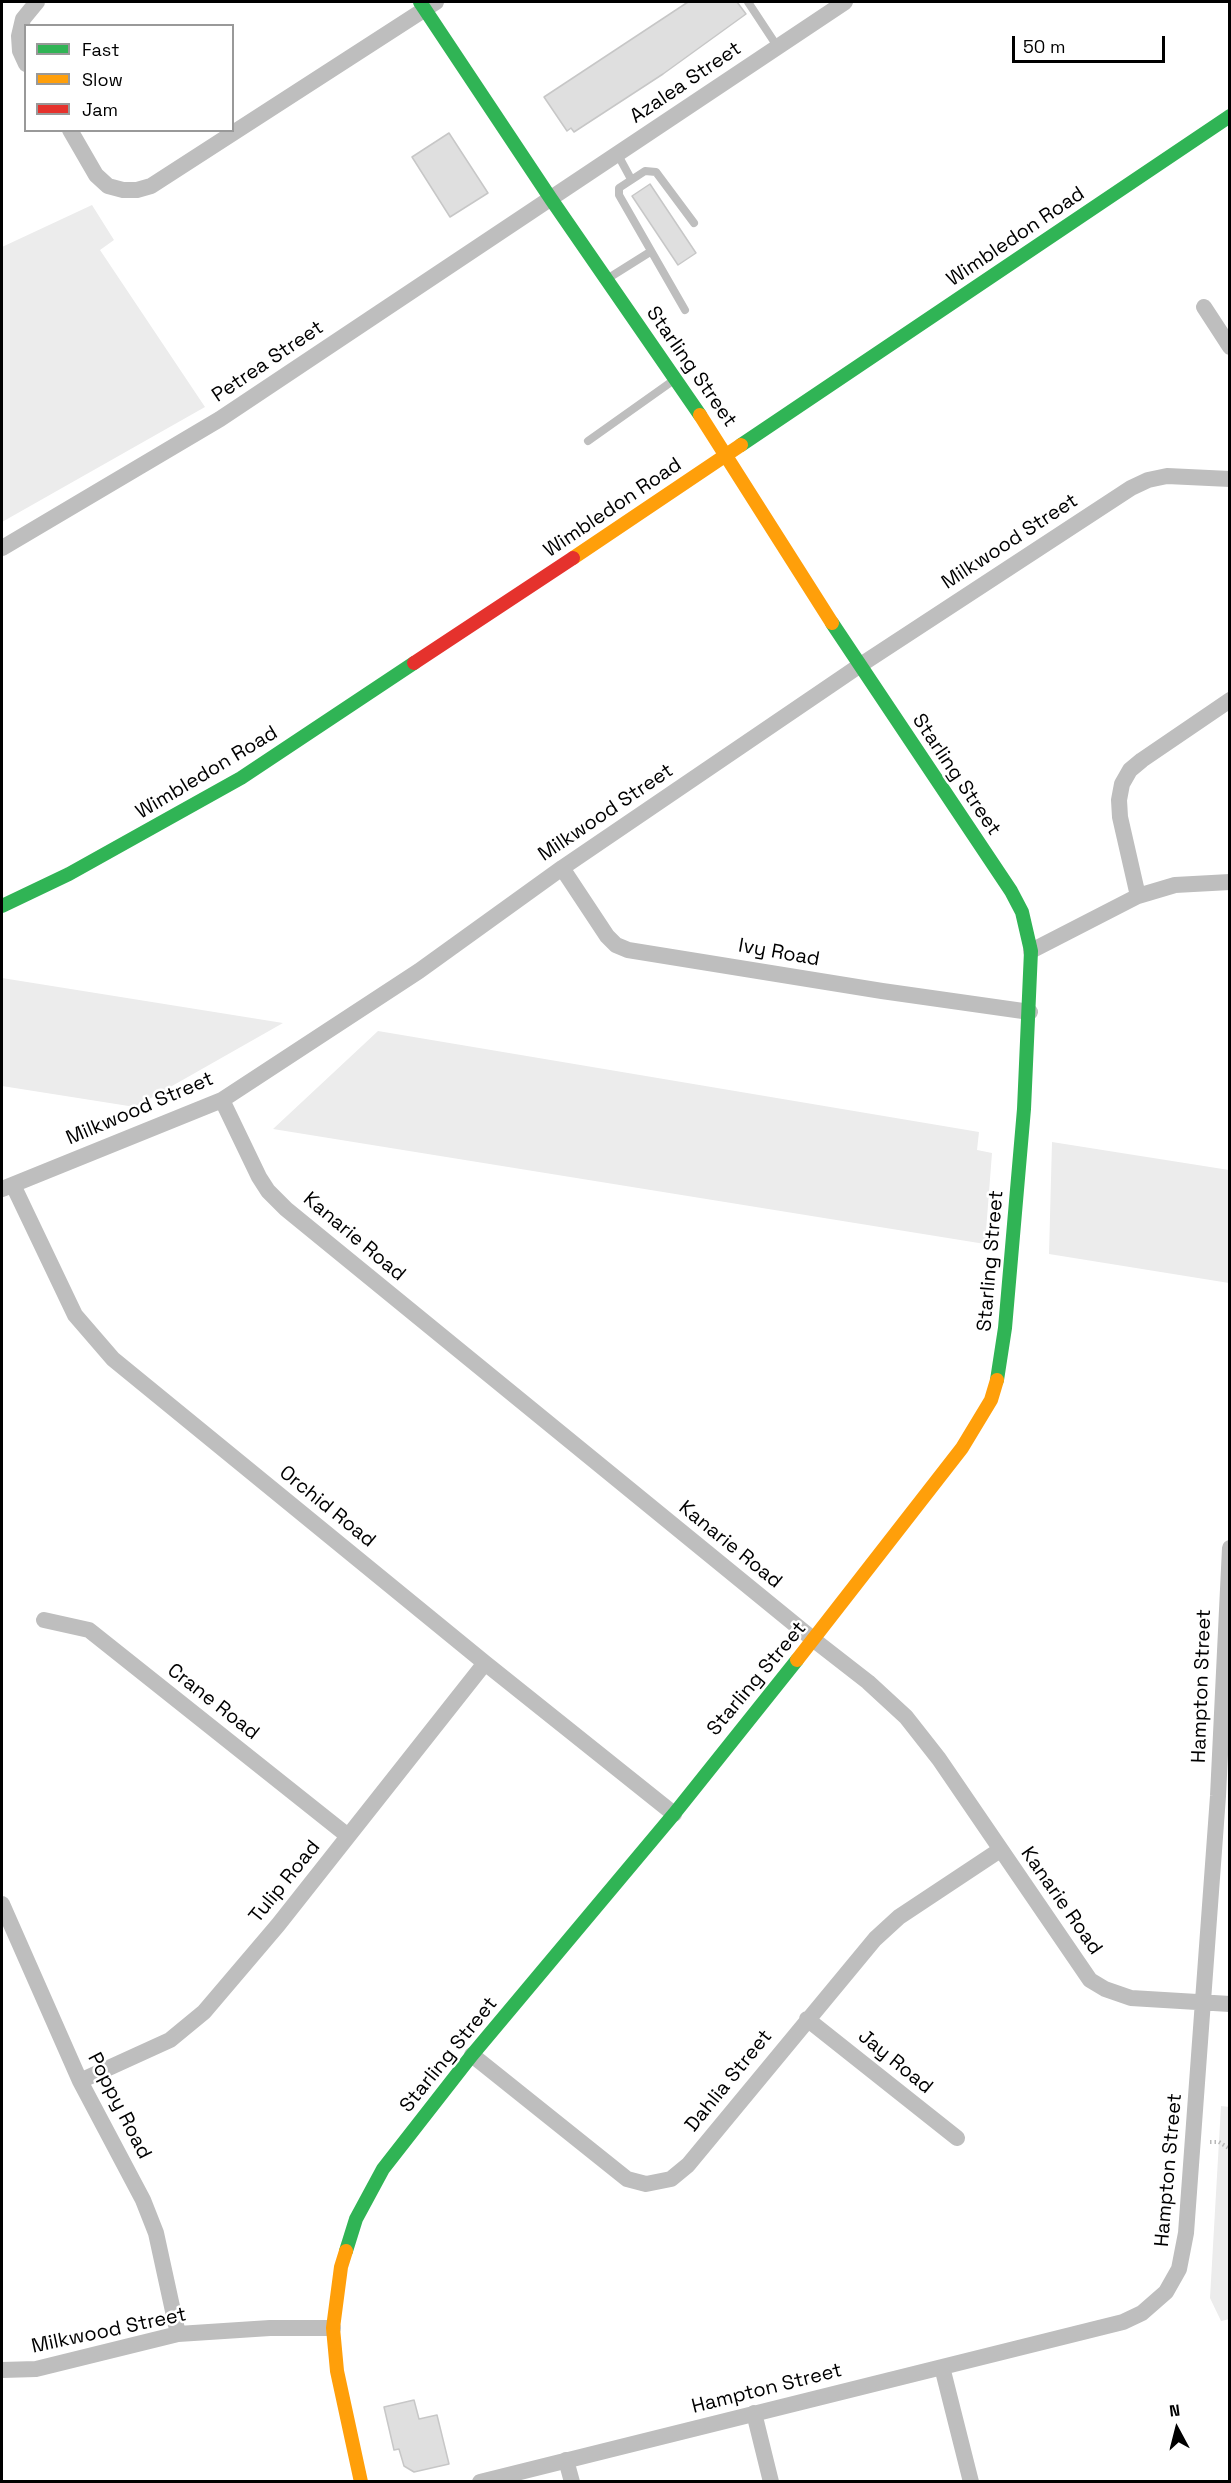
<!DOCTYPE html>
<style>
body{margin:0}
#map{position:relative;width:1231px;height:2483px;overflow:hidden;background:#fff;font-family:"Space Grotesk",sans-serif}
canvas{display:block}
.frame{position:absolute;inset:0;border:3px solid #000;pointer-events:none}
.legend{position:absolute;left:24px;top:24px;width:210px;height:108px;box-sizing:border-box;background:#fff;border:2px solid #999;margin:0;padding:8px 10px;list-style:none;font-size:18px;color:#000}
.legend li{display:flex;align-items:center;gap:12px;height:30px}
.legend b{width:30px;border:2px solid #999}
.north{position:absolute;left:1147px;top:2399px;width:60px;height:60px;-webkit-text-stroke:4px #fff;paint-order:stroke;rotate:353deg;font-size:16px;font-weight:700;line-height:24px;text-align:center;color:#000}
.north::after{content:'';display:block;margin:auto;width:21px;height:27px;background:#000;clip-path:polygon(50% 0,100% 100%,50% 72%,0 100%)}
.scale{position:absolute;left:1012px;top:36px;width:153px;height:27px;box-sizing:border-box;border:3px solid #000;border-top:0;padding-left:8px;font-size:18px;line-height:21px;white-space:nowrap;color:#000;-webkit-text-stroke:4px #fff;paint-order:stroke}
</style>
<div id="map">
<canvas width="1231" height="2483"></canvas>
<div class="frame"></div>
<ul class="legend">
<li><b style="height:8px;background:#30b455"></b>Fast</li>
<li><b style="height:8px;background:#ff9f0a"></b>Slow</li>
<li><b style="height:8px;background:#e5322d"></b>Jam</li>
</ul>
<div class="north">N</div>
<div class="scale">50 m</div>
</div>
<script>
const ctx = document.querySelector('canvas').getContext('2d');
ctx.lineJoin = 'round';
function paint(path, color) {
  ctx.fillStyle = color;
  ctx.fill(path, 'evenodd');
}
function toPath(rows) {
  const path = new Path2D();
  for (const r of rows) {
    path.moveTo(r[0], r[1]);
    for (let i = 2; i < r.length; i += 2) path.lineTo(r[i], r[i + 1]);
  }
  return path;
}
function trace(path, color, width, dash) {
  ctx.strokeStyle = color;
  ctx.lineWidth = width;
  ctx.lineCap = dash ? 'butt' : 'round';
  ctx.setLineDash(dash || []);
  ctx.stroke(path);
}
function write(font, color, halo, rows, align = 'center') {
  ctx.font = font + ' "Space Grotesk",sans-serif';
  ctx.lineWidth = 5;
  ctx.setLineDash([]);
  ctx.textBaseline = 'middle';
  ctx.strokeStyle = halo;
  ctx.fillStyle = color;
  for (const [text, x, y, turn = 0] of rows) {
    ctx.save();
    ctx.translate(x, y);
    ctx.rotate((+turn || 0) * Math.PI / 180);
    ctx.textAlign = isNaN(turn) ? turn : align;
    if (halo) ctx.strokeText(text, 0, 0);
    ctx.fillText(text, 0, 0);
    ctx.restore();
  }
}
const green = toPath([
 [92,205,114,240,100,250,205,407,2,522,2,247],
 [2,978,283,1023,135,1107,2,1086],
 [378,1031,979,1132,977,1150,992,1153,985,1244,273,1129],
 [1052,1142,1229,1170,1229,1283,1049,1254],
 [1221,2106,1230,2107,1230,2319,1221,2321,1210,2298]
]);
const building = toPath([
 [688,2,737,2,746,14,663,74,574,132,571,128,567,131,544,97,688,2],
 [449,133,488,193,450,217,412,157,449,133],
 [650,184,696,253,678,265,632,196,650,184],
 [414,2400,419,2419,437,2415,449,2464,414,2472,404,2466,399,2449,394,2450,384,2407,414,2400]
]);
const path = toPath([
 [1210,2142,1219,2142,1230,2149]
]);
const lane = toPath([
 [748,2,777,46],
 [618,155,631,179],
 [607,279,650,252],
 [685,310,619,195,619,188,645,171,656,172,694,223],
 [588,441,674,380]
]);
const street = toPath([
 [26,64,20,51,19,36,23,19,37,2],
 [70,130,96,175,108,186,123,190,137,190,151,186,436,2],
 [1204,307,1230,347],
 [2,548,220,419,845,2],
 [562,868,607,936,616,945,628,950,882,991,1030,1012],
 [1138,896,1120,817,1119,800,1122,784,1130,770,1142,760,1230,700],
 [1031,951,1138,896,1175,885,1230,882],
 [222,1100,259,1177,268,1191,286,1209,814,1640,868,1682,906,1717,939,1759,1090,1980,1105,1989,1131,1998,1230,2004],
 [13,1185,75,1315,113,1359,485,1663,674,1814],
 [2,1189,222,1100,419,971,562,868,859,666,1131,488,1148,480,1167,476,1230,479],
 [44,1620,89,1630,348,1836],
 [2,1904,80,2081,143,2200,156,2233,178,2334],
 [807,2019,957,2138],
 [472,2055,627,2179,646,2184,671,2179,688,2165,875,1939,899,1917,1000,1850],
 [80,2081,170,2040,204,2012,278,1925,485,1663],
 [942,2367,971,2482],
 [2,2370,36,2369,178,2334,270,2328,333,2328],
 [754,2413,771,2482],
 [566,2460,572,2482],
 [480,2482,1123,2322,1142,2313,1166,2292,1179,2269,1186,2233,1218,1796,1230,1548]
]);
const fast = toPath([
 [420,2,551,199,700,415],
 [741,445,1230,116],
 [832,623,1011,891,1022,912,1031,951,1024,1109,1005,1328,997,1380],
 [2,906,69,874,241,778,414,663],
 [346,2251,356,2219,383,2169,472,2055,674,1814,797,1660]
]);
const slow = toPath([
 [700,415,832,623],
 [573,558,741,445],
 [797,1660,962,1448,991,1400,997,1380],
 [346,2251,341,2267,333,2328,337,2371,361,2482]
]);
const jam = toPath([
 [414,663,573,558]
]);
const streetNames = [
 ["Azalea Street",686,83,-34],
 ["Wimbledon Road",1016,237,-34],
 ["Petrea Street",268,362,-34],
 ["Starling Street",691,367,55],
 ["Wimbledon Road",613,508,-34],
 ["Milkwood Street",1010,542,-33],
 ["Wimbledon Road",207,773,-31],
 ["Starling Street",956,775,56],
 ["Milkwood Street",606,813,-34],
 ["Ivy Road",779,953,10],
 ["Milkwood Street",140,1109,-23],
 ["Kanarie Road",354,1237,40],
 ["Starling Street",991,1261,-85],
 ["Orchid Road",327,1507,39],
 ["Kanarie Road",730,1545,39],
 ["Starling Street",757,1679,-50],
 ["Hampton Street",1202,1686,-88],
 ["Crane Road",213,1702,38],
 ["Tulip Road",285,1882,-51],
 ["Kanarie Road",1061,1901,55],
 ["Starling Street",449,2055,-51],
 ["Jay Road",895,2062,39],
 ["Dahlia Street",729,2081,-51],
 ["Poppy Road",119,2106,63],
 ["Hampton Street",1169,2170,-85],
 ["Milkwood Street",109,2331,-12],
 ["Hampton Street",767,2389,-14]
];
paint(green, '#ececec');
paint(building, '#dfdfdf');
trace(building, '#c7c7c7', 1.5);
trace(path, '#b9b9b9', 4, [1.5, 3]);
trace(lane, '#bebebe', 8);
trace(street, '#bebebe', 16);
trace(fast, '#30b455', 14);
trace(slow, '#ff9f0a', 14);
trace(jam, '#e5322d', 14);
write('20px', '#000', '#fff', streetNames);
</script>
